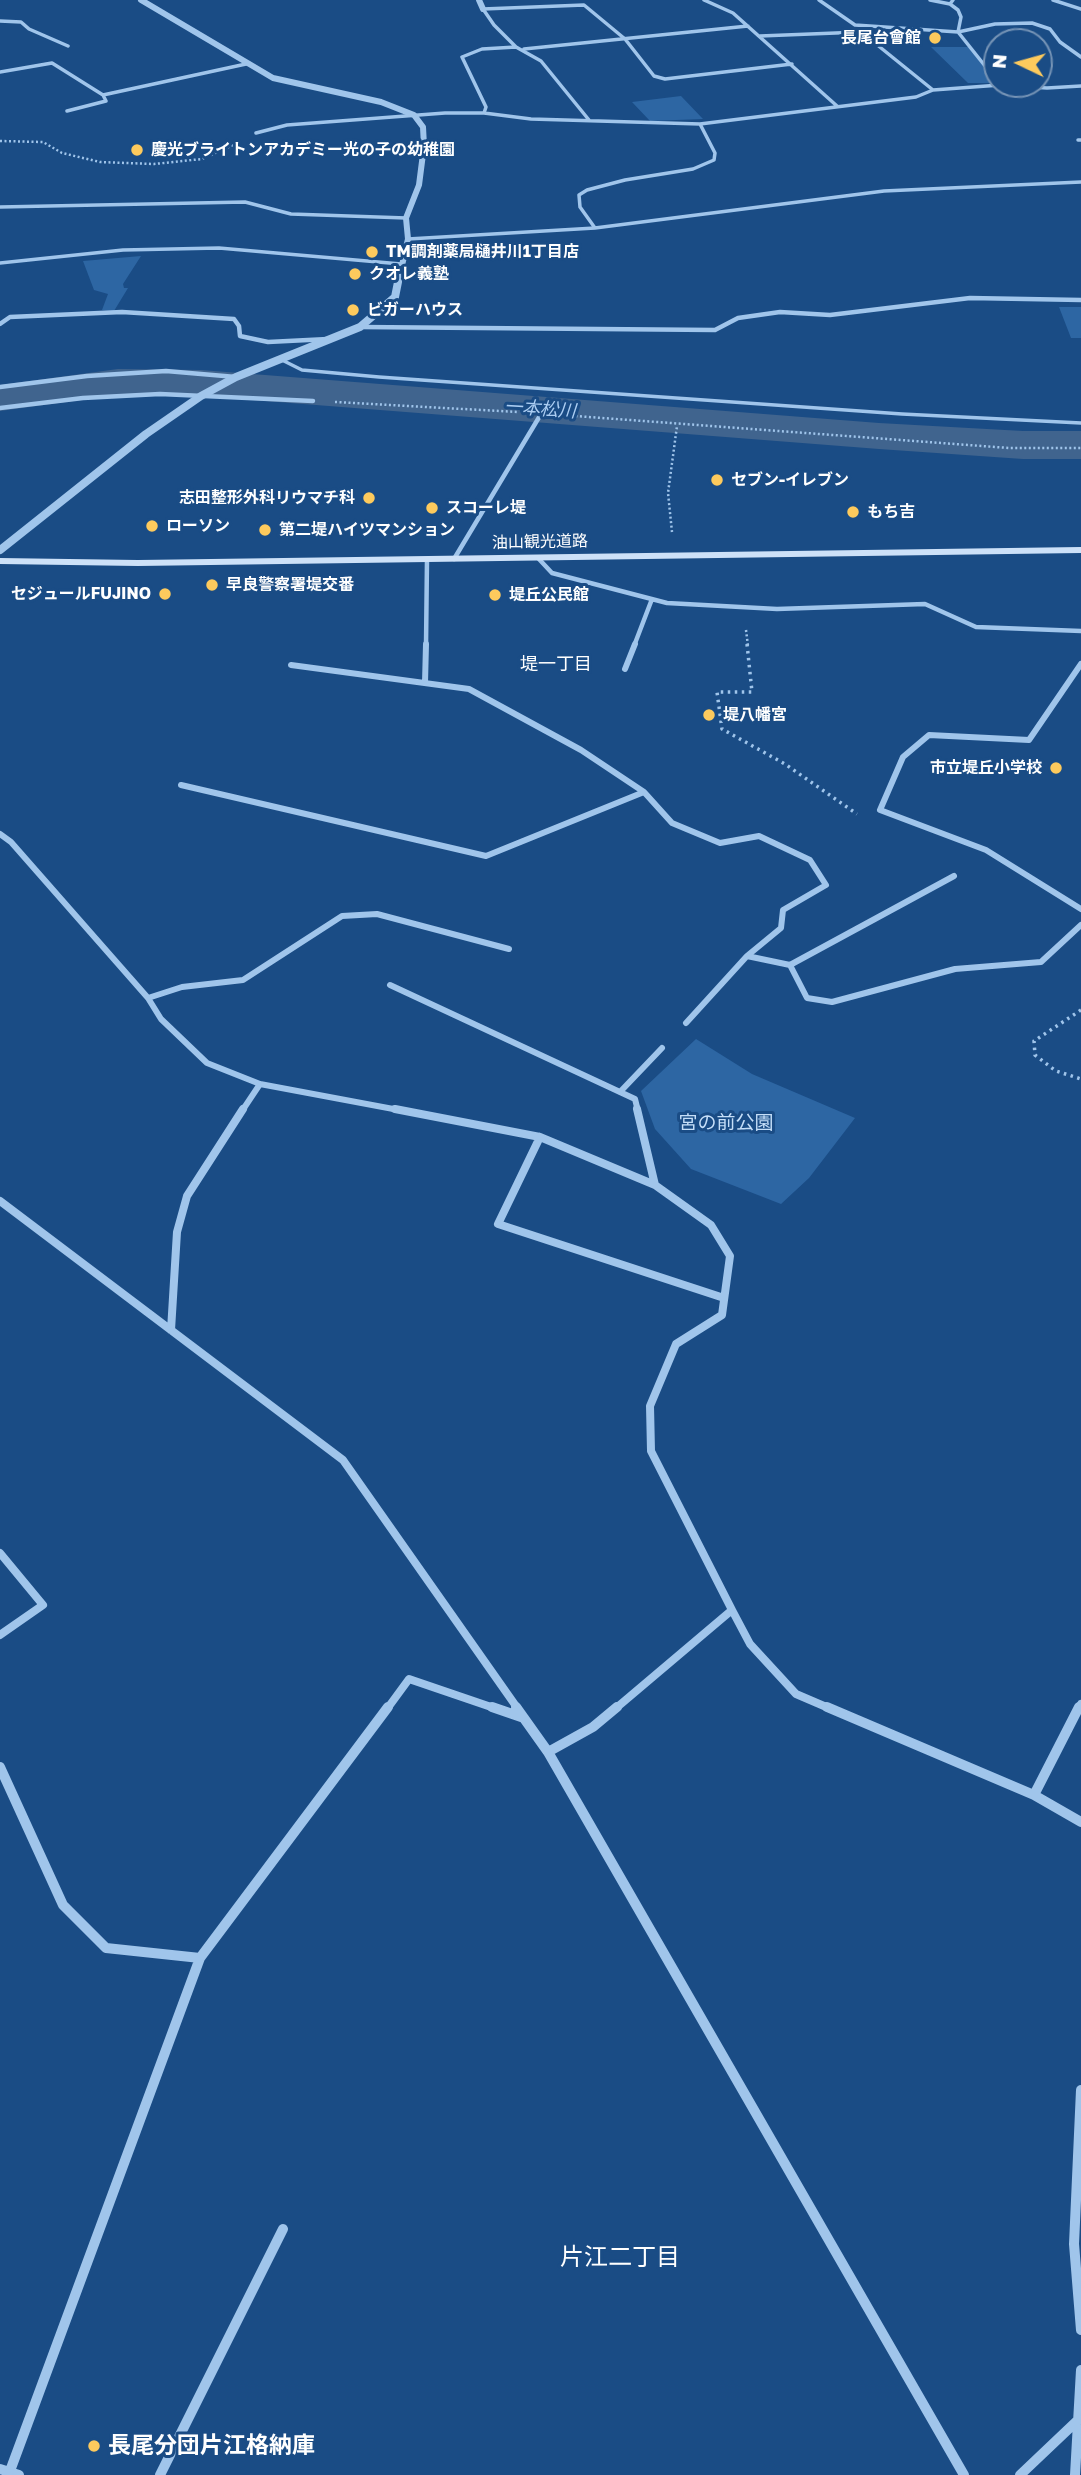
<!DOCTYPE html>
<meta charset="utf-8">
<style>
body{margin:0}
#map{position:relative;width:1081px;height:2475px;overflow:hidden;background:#1a4c85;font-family:"Golos Text",sans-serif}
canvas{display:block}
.north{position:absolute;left:983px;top:28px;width:70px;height:70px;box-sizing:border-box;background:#1a4c85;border:2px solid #7694b6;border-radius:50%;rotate:275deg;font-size:19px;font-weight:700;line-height:28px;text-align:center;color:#fff}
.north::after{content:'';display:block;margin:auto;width:24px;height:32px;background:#fdca5d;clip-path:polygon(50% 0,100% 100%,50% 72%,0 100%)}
</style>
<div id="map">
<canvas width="1081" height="2475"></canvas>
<div class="north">N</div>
</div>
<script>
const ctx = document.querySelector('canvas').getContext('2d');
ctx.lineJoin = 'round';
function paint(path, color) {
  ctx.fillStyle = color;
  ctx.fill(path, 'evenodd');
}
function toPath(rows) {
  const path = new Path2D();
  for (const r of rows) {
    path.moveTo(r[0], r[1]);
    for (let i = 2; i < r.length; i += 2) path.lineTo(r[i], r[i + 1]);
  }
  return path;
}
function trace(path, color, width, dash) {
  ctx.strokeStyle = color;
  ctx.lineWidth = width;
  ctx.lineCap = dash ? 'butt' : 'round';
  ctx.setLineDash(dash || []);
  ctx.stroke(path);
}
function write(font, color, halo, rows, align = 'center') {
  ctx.font = font + ' "Golos Text","Noto Sans JP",sans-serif';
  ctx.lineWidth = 6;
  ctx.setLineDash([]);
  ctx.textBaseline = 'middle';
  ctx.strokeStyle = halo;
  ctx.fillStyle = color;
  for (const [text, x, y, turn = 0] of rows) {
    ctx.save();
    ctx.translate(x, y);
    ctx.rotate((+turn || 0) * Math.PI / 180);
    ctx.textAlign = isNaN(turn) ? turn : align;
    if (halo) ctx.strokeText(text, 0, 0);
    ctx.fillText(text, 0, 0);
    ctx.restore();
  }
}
const green = toPath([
 [931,47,969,47,996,83,968,83],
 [681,96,703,119,650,121,632,102],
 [141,256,123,284,124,288,128,288,114,311,102,310,108,294,94,290,83,261],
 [1059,307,1081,307,1081,338,1071,338],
 [696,1039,752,1074,855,1118,809,1178,781,1204,691,1169,655,1129,641,1091]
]);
const river = toPath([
 [118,369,201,370,879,423,1023,431,1081,431,1081,459,1023,459,879,449,201,396,118,395,0,411,0,385,118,369]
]);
const pathFar1 = toPath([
 [0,141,43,142,62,153,100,162,154,164,202,159,240,142],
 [335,402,518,412],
 [562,415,1009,448,1081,448],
 [672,532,668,493,677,426],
 [746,630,748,646]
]);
const path = toPath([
 [747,644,752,692,717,692,722,729,785,764,857,814],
 [1081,1010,1034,1041,1035,1055,1056,1071,1081,1079]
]);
const service = toPath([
 [280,359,302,370,379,377,902,414,1081,423]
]);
const pedestrian = toPath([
 [360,327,715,330,738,318,780,312,830,315,970,298,1081,300]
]);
const minorFar4 = toPath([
 [704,0,733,13,837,106],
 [819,0,855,25,958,32,995,24,1032,23,1050,29,1060,42,1081,57],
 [930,0,950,4],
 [953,0,950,4,958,10,961,17,958,32,997,81],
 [1053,0,1081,9],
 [483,9,584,5,625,39,654,76,665,79,792,64],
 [483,9,494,25,516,47],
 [0,21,21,22,29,29,68,46],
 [860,31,933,90],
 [760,36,861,32],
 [524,49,748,26],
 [0,72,52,63,103,95,246,64],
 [67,111,106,101,103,95],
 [484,113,486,107,462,57,482,49,516,47,541,61,589,120],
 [256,133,287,125,445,113,484,113,531,119,700,124,916,97,933,90,1000,85,1047,88,1081,86],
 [1078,140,1081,140],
 [0,207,245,202,291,214,406,218],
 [595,228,580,207,579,195,587,190,625,180,693,169,714,160,715,153,700,124],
 [408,239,595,228,884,191,1081,182],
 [0,263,123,250,219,248,401,264]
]);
const minorFar3 = toPath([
 [0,324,10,317,122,312,234,319,239,326,240,336,268,342,328,339],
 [0,387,87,376,166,371,236,377],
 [0,408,83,398,160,394,313,401],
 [538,558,552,573,667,603,777,609,925,604,976,627,1081,631],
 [454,559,541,414],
 [426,646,427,559],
 [634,646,652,599]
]);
const minorFar2 = toPath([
 [1081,664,1029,740,929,735,903,757,880,810,986,850,1081,909],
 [291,665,469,689,581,750,644,792,672,823,720,843,759,836,810,860,826,885,783,910,781,928,747,956],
 [625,669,635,644],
 [425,683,426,644],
 [181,785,486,856,644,792],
 [0,834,11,842,148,998,161,1019,207,1063,260,1084,404,1111],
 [790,965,954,876],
 [390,985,635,1099,638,1111],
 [148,998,182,987,243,980,342,916,377,914,509,949],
 [686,1023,747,956,790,965,807,998,832,1002,955,969,1041,962,1081,925],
 [620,1092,662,1048],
 [242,1111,260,1084]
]);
const minorFar1 = toPath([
 [395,1109,540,1137,655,1185],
 [540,1137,498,1224,724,1298],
 [0,1201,343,1460,518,1709],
 [171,1330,177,1232,187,1196,243,1109],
 [0,1553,43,1605,0,1635],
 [732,1610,750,1644,796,1694,831,1709],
 [387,1709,409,1679,497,1709],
 [615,1709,732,1610,651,1451,650,1406,676,1344,722,1315,730,1256,711,1225,655,1185,637,1109],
 [1079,1709,1081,1704]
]);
const minor = toPath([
 [492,1707,524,1718],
 [516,1707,548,1752,964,2475],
 [827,1707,1034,1795,1079,1707],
 [548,1752,593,1727,617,1707],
 [0,1767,63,1905,106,1948,200,1958,388,1707],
 [1034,1795,1081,1822],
 [1081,2090,1074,2244,1081,2330],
 [0,2469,19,2475],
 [10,2471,200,1958],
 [160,2475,283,2229],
 [1020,2475,1080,2418],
 [1075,2475,1081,2370]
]);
const tertiaryFar1 = toPath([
 [141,0,273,78,381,102,414,115,423,127,424,146,419,185,406,218,408,239,398,283],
 [479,0,483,9]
]);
const tertiary = toPath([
 [0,550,146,434,201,396,236,377,360,327,395,297,398,282]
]);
const secondary = toPath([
 [1081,547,1081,553,138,566,0,564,0,558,138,560,1081,547]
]);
const markers = [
 [935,38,7,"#fdca5d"],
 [137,150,7,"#fdca5d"],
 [372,252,7,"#fdca5d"],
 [355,274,7,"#fdca5d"],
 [353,310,7,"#fdca5d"],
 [717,480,7,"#fdca5d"],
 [369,498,7,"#fdca5d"],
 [432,508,7,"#fdca5d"],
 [853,512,7,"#fdca5d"],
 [152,526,7,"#fdca5d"],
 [265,530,7,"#fdca5d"],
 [212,585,7,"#fdca5d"],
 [165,594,7,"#fdca5d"],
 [495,595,7,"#fdca5d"],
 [709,715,7,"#fdca5d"],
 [1056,768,7,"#fdca5d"],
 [94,2446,7,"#fdca5d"]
];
const farPoinames = [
 ["長尾台會館",921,38,"right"],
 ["慶光ブライトンアカデミー光の子の幼稚園",151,150],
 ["TM調剤薬局樋井川1丁目店",386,252],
 ["クオレ義塾",369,274],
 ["ビガーハウス",367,310],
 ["セブン-イレブン",731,480],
 ["志田整形外科リウマチ科",355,498,"right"],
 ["スコーレ堤",446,508],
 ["もち吉",867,512],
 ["ローソン",166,526],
 ["第二堤ハイツマンション",279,530],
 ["早良警察署堤交番",226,585],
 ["セジュールFUJINO",151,594,"right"],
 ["堤丘公民館",509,595],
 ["堤八幡宮",723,715],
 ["市立堤丘小学校",1042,768,"right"]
];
const farStreetnames = [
 ["油山観光道路",540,542,-1]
];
const farWaternames = [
 ["一本松川",540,409,4]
];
const farNeighbourhoodnames = [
 ["堤一丁目",556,664]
];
const parkNames = [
 ["宮の前公園",726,1123]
];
const nearPoinames = [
 ["長尾分団片江格納庫",108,2446]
];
const nearNeighbourhoodnames = [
 ["片江二丁目",620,2257]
];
paint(green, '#2d66a3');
paint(river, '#40648e');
trace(pathFar1, '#a0c5eb', 2.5, [2, 2.5]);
trace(path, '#a0c5eb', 3.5, [2.5, 4.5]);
trace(service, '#a0c5eb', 3.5);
trace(pedestrian, '#a0c5eb', 4.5);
trace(minorFar4, '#a0c5eb', 3.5);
trace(minorFar3, '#a0c5eb', 4.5);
trace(minorFar2, '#a0c5eb', 6);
trace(minorFar1, '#a0c5eb', 8);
trace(minor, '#a0c5eb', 10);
trace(tertiaryFar1, '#a0c5eb', 6);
trace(tertiary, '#a0c5eb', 8);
paint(secondary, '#cde1f8');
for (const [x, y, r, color] of markers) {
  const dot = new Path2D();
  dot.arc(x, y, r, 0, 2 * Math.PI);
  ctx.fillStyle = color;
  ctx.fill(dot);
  trace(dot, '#1a4c85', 2.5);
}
write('bold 16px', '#fff', '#1a4c85', farPoinames, 'left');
write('16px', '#fff', '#1a4c85', farStreetnames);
write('italic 18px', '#accef3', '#1a4c85', farWaternames);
write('18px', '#fff', '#1a4c85', farNeighbourhoodnames);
write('19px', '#c5def8', '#1a4c85', parkNames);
write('bold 23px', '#fff', '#1a4c85', nearPoinames, 'left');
write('24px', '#fff', '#1a4c85', nearNeighbourhoodnames);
</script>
